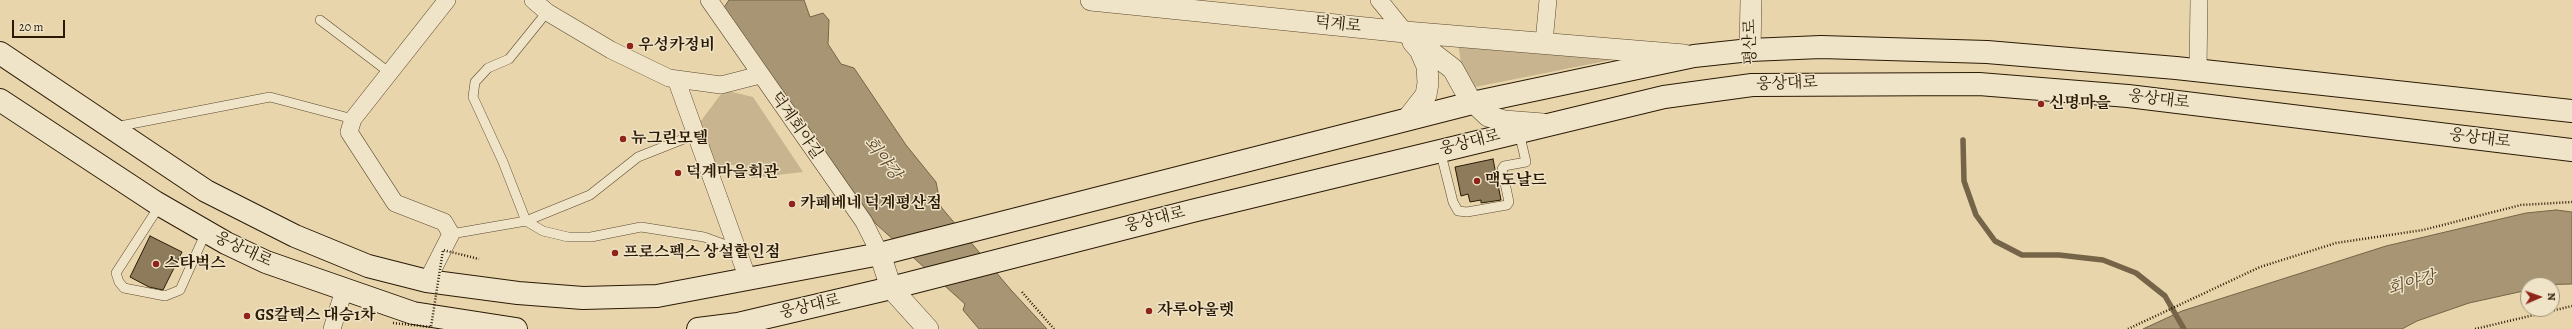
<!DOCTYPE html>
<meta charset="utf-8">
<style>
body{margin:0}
#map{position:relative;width:2572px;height:329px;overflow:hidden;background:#e8d5ab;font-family:Alegreya,serif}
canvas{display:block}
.north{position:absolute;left:2520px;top:277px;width:40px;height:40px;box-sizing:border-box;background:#f0e4c8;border:1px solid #a1937a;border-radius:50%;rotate:88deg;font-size:11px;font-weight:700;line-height:16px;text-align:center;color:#2a1a05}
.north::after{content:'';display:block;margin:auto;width:14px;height:18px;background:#8f2418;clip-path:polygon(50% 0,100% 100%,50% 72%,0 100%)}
.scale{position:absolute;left:12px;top:20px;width:53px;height:18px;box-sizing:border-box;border:2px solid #2a1a05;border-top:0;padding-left:5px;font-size:12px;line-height:14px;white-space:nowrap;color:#2a1a05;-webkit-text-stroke:3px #f0e4c8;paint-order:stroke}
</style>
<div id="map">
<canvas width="2572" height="329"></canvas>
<div class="north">N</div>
<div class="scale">20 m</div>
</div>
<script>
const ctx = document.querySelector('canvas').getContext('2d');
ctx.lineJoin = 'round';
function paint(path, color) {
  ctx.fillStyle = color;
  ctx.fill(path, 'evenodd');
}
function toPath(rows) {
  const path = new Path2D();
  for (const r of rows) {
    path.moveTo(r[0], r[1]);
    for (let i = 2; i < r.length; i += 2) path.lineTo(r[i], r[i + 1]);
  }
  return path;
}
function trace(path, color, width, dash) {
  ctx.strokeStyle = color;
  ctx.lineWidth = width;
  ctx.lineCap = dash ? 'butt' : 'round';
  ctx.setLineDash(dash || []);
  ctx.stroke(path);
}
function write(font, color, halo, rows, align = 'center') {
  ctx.font = font + ' Alegreya,"Noto Serif KR",serif';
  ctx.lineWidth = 3;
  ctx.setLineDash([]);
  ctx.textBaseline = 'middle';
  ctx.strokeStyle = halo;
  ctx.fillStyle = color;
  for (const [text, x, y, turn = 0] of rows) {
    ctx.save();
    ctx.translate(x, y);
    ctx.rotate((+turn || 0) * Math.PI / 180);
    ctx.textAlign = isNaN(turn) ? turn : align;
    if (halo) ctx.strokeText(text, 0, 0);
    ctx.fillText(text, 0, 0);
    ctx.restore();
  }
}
const green = toPath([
 [1458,42,1626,57,1475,87,1465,76,1461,64],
 [724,90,753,97,803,172,752,178,735,165,702,165,692,133]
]);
const water = toPath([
 [729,0,804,0,810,17,823,13,829,20,828,44,841,64,854,68,906,145,936,182,941,207,1011,290,1047,329,979,329,963,310,965,304,876,224,805,123,778,91,723,9,729,0],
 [2556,210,2572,212,2572,284,2528,285,2528,290,2469,303,2417,321,2402,329,2143,329,2182,311,2386,246,2526,213,2556,210]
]);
const stream = toPath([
 [1963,140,1964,181,1976,215,1995,241,2022,255,2059,255,2103,260,2136,273,2165,296,2184,329]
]);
const building = toPath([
 [1493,159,1501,200,1481,203,1481,200,1470,202,1468,194,1461,196,1455,167,1493,159],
 [150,236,182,252,163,290,149,287,130,277,150,236]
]);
const path = toPath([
 [1022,292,1054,329],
 [2128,329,2260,267,2336,243,2423,230,2521,205,2572,202],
 [2475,329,2572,306]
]);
const service = toPath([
 [547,12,509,59,488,68,475,82,473,97,503,162,526,221,543,231,568,237,591,237,641,227,704,237,737,249],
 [320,20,390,73],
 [115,127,270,97,353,119],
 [1440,150,1453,202,1458,211,1467,212,1507,205,1509,202,1502,169,1504,166,1526,162,1519,132],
 [160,205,116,273,119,282,124,288,165,296,180,290,206,232],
 [451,234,526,221,590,195,638,157,696,134]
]);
const minor = toPath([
 [533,0,547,12,611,50,669,78,721,85,760,75],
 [709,0,864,222,880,254],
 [1379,0,1405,32],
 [1544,42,1548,0],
 [2198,71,2199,0],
 [676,79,748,279],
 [427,281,451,234,444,222,395,203,349,132,353,119,447,0],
 [332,329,344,290]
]);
const tertiary = toPath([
 [1091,0,1405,32,1684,55],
 [1405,32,1453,69,1469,98,1488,116,1504,121,1543,124],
 [1750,50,1751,0],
 [1408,118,1426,95,1428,83,1427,66,1420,50,1413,42],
 [880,254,891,288,928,329]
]);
const secondary = toPath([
 [0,53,206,191,295,236,368,266,427,281,518,293,583,298,657,296,880,254,1472,103,1694,56,1750,50,1821,47,1987,52,2176,68,2572,111],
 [0,100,155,202,226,243,266,262,413,313,516,329],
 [698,329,738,324,891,288,1192,211,1664,97,1752,85,1979,84,2128,96,2572,150]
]);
const pathBridge = toPath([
 [393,323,431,327,443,250,479,259]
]);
const markers = [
 [630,46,4,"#8f2418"],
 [2041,104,4,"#8f2418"],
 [623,139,4,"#8f2418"],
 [678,173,4,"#8f2418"],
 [1477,181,4,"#8f2418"],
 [792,204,4,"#8f2418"],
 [615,253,4,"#8f2418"],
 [156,264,4,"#8f2418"],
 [1149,311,4,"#8f2418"],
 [247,316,4,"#8f2418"]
];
const streetNames = [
 ["덕계로",1338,25,6],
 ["평산로",1751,42,-91],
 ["웅상대로",1787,84,-2],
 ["웅상대로",2159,100,7],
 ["덕계회야길",796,126,55],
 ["웅상대로",2480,139,7],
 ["웅상대로",1470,143,-14],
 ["웅상대로",1155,220,-14],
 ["웅상대로",243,250,25],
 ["웅상대로",810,307,-13]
];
const poiNames = [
 ["우성카정비",638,46],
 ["신명마을",2049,104],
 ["뉴그린모텔",631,139],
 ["덕계마을회관",686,173],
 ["맥도날드",1485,181],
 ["카페베네 덕계평산점",800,204],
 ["프로스펙스 상설할인점",623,253],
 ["스타벅스",164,264],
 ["자루아울렛",1157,311],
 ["GS칼텍스 대승1차",255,316]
];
const waterNames = [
 ["회야강",882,159,52],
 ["회야강",2412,284,-16]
];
paint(green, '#c8b58f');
paint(water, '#a79573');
trace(water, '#756447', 1);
trace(stream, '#756447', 5.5);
paint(building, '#8d7b5b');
trace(building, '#2a1a05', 1);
trace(service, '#5a492e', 10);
trace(minor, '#5a492e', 18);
trace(tertiary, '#5a492e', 22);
trace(secondary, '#2a1a05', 24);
trace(path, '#2a1a05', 2.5, [1, 2]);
trace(service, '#f0e4c8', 9);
trace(minor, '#f0e4c8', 17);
trace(tertiary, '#f0e4c8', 21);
trace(secondary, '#f0e4c8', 22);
trace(pathBridge, '#2a1a05', 2.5, [1, 2]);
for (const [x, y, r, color] of markers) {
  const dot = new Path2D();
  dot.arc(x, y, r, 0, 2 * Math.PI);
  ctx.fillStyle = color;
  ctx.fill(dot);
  trace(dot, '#f0e4c8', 1.5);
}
write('16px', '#2a1a05', '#f0e4c8', streetNames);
write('bold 16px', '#2a1a05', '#f0e4c8', poiNames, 'left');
write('italic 17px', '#5c4b31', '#f0e4c8', waterNames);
</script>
